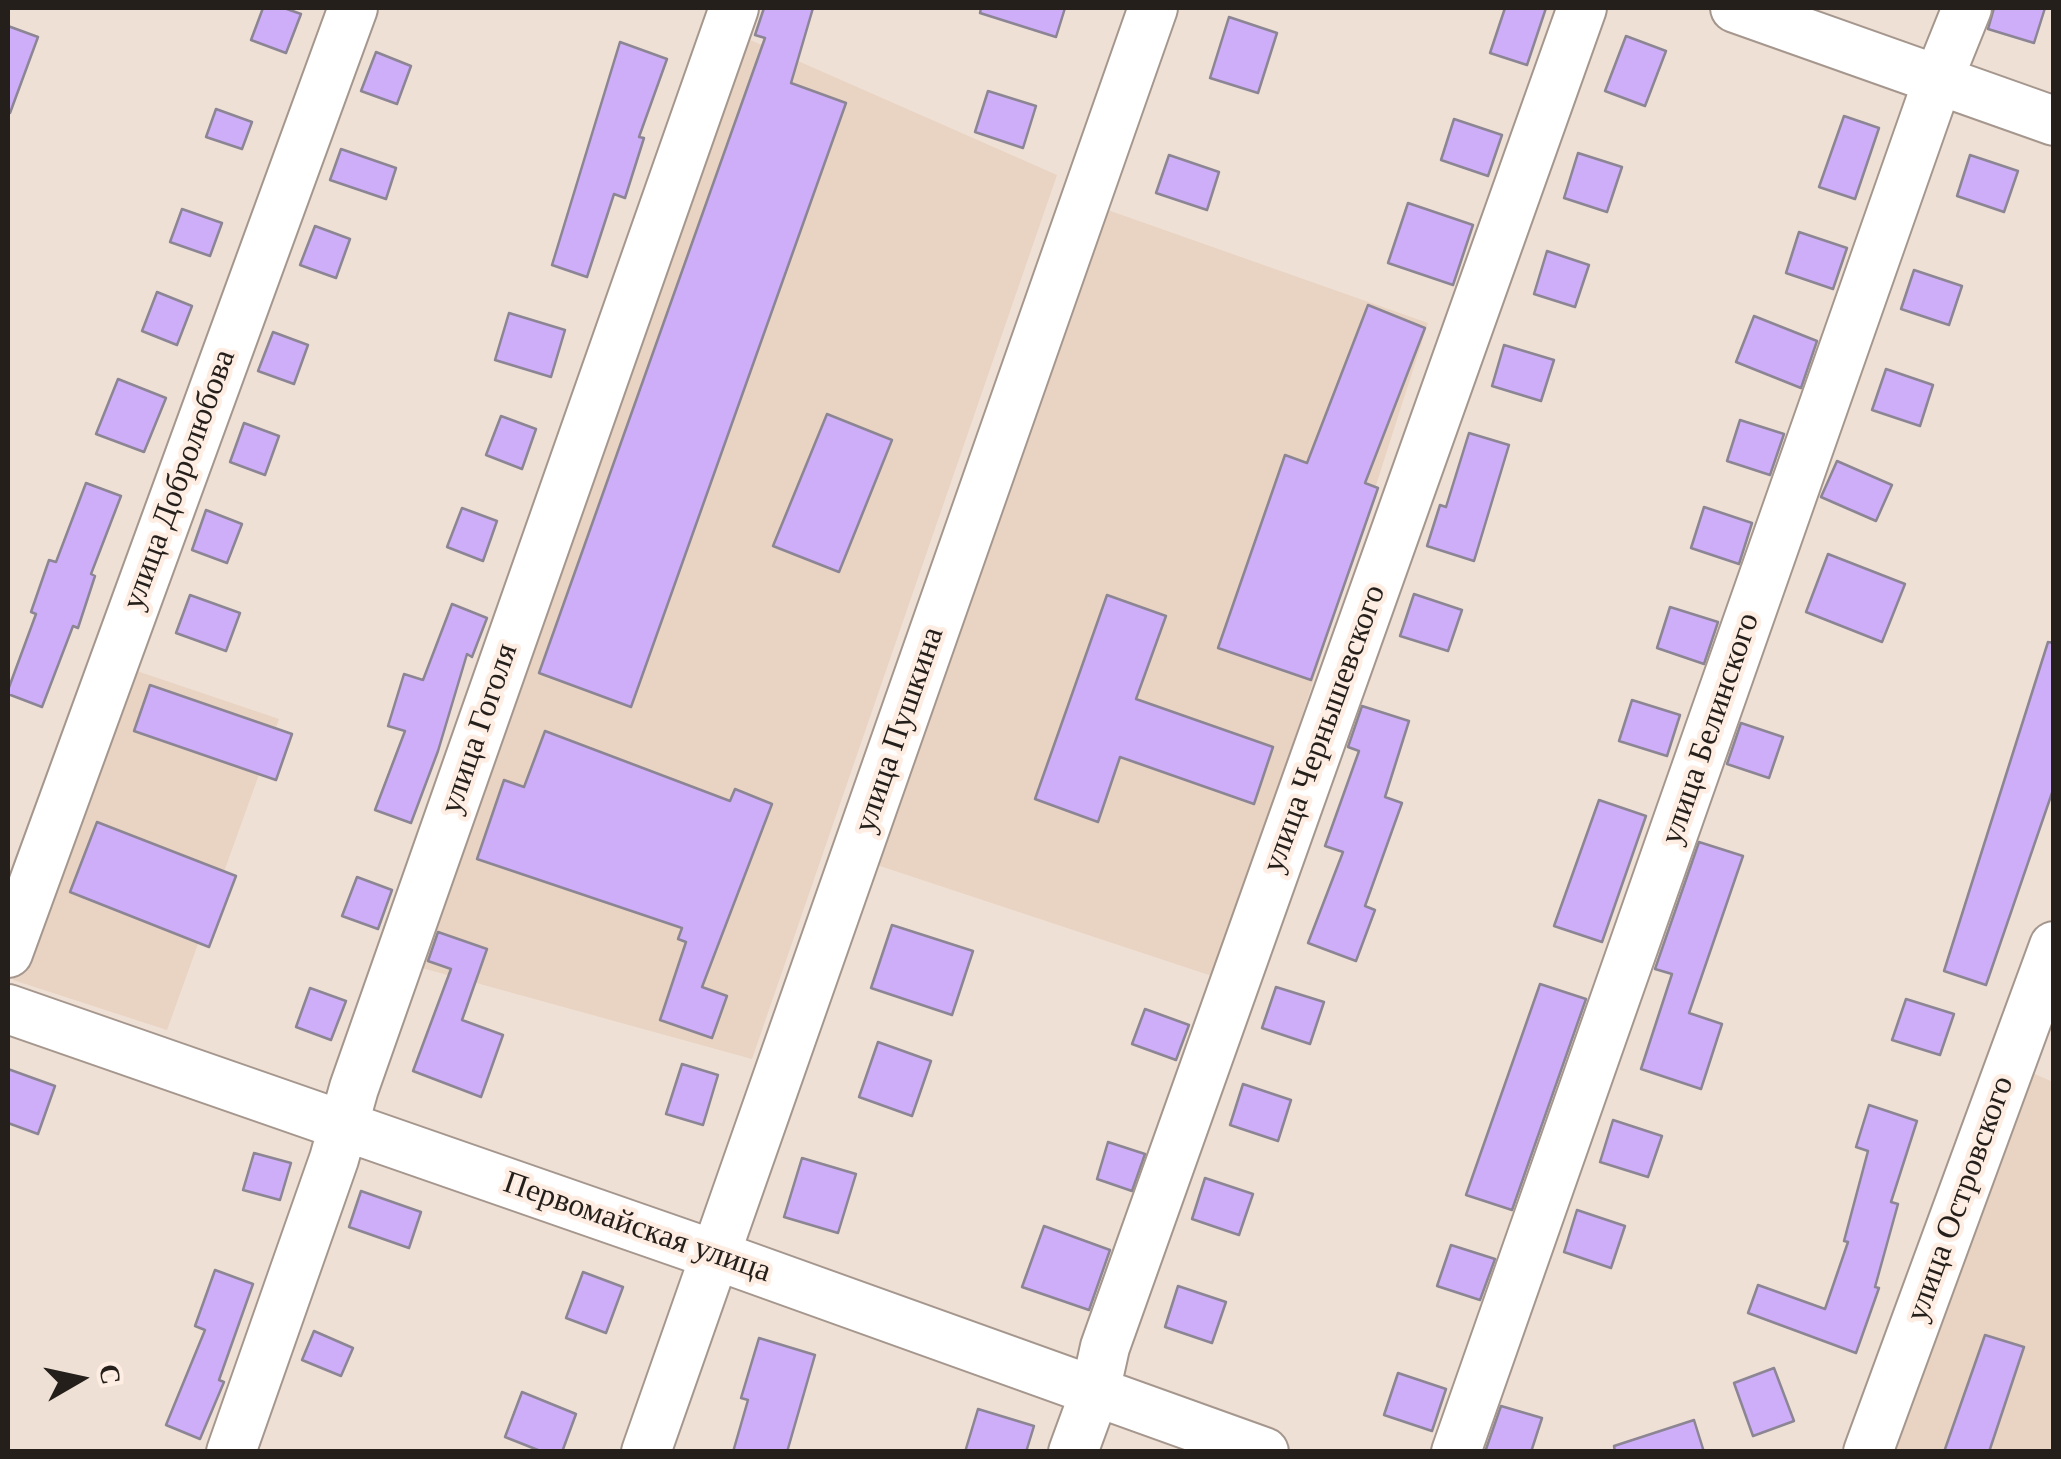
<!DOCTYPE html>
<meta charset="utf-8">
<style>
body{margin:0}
#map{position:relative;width:2061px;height:1459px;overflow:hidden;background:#efe0d5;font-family:Georgia,serif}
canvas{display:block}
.frame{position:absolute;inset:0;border:10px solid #251f1b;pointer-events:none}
.north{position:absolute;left:30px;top:1329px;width:100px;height:100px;-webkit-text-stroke:8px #fdede2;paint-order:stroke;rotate:81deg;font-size:28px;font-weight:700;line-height:40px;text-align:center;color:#251f1b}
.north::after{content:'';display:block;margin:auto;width:35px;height:45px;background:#251f1b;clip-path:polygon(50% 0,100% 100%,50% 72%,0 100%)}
</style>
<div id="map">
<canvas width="2061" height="1459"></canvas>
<div class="frame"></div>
<div class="north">С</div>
</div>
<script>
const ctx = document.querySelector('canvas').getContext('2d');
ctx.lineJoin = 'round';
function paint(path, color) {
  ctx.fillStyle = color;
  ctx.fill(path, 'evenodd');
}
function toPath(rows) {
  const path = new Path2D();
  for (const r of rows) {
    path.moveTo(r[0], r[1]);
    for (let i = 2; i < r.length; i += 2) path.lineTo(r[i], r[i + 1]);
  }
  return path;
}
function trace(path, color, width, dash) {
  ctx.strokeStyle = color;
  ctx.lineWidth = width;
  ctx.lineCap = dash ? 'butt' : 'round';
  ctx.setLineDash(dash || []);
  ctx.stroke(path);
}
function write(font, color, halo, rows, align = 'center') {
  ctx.font = font + ' Georgia,serif';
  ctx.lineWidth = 9;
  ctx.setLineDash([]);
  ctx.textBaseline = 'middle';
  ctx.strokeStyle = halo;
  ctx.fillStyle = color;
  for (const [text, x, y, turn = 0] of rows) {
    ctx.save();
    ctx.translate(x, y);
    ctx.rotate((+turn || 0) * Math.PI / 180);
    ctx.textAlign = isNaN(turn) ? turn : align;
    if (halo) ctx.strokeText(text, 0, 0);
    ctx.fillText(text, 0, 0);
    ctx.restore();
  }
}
const built = toPath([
 [723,28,1057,175,752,1059,404,963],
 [1102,208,1428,323,1218,978,877,865],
 [125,667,279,719,167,1030,13,980],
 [2028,1071,2053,1082,2053,1451,1893,1452]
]);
const building = toPath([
 [263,8,284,8,301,14,286,53,251,40,263,8],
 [764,8,813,8,791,83,846,103,631,707,539,673,765,38,755,35,764,8],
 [981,8,1065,8,1056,37,980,13,981,8],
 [1505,8,1546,8,1527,65,1490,53,1505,8],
 [1994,8,2045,8,2034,43,1988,29,1994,8],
 [1229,17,1277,33,1258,93,1210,78,1229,17],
 [8,26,38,37,10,113,8,113,8,26],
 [1626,36,1666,51,1645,106,1605,91,1626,36],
 [620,42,667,59,639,137,644,138,625,198,614,194,587,277,552,265,620,42],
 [376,52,411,66,397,104,361,91,376,52],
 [988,91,1036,106,1023,148,975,132,988,91],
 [216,109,252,122,242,149,206,137,216,109],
 [1844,116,1879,128,1855,199,1819,187,1844,116],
 [1454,119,1502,135,1488,176,1441,160,1454,119],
 [341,149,396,168,386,199,330,180,341,149],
 [1578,153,1622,167,1607,212,1564,198,1578,153],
 [1169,155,1219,172,1207,210,1156,193,1169,155],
 [1970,155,2018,171,2004,212,1957,196,1970,155],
 [1408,203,1473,225,1453,285,1388,263,1408,203],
 [182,209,222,223,210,256,170,242,182,209],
 [315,226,350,239,336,278,300,265,315,226],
 [1799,232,1847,248,1833,289,1786,273,1799,232],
 [1547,251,1589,265,1575,307,1534,294,1547,251],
 [1914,270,1962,286,1949,325,1901,309,1914,270],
 [157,292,192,306,177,345,142,331,157,292],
 [1368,305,1425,328,1365,483,1378,488,1311,680,1218,648,1285,455,1307,463,1368,305],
 [509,313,565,330,551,377,495,360,509,313],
 [1754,316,1817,341,1801,388,1736,362,1754,316],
 [273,332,308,345,294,384,258,371,273,332],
 [1504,345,1554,360,1541,401,1492,386,1504,345],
 [1886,369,1933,385,1920,426,1872,410,1886,369],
 [118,379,166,398,144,452,96,434,118,379],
 [827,414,892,440,839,572,773,546,827,414],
 [501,416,536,429,522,469,486,455,501,416],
 [1740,420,1784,434,1770,475,1727,461,1740,420],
 [244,423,279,436,265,475,230,462,244,423],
 [1469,433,1509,445,1474,561,1427,546,1440,505,1446,507,1469,433],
 [1837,461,1892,485,1876,521,1821,497,1837,461],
 [86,483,121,496,91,574,95,576,78,628,73,626,42,707,8,694,8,690,36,614,31,612,49,560,56,562,86,483],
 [1704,507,1752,523,1739,564,1691,548,1704,507],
 [462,508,497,521,483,561,447,547,462,508],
 [206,510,242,524,227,563,192,550,206,510],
 [1828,554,1905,584,1882,642,1806,612,1828,554],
 [1414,594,1462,610,1448,651,1400,636,1414,594],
 [190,595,240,613,226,651,176,633,190,595],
 [1107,595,1166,616,1136,699,1273,747,1254,804,1120,757,1098,822,1035,799,1107,595],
 [452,604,487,618,472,657,467,654,438,751,411,823,375,810,405,731,388,726,404,674,423,680,452,604],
 [1670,607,1718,622,1704,664,1657,648,1670,607],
 [2048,642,2054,643,2054,787,1986,985,1944,971,2048,642],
 [150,685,292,734,276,780,134,731,150,685],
 [1632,700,1680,715,1667,756,1619,741,1632,700],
 [1362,706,1409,721,1385,797,1402,803,1365,906,1375,910,1356,961,1308,943,1343,852,1325,846,1359,751,1348,747,1362,706],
 [1741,723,1783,737,1769,778,1727,764,1741,723],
 [545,731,730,801,735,789,772,804,702,987,727,996,712,1038,660,1020,686,942,678,939,682,928,477,859,504,780,524,787,545,731],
 [1599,800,1646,816,1602,942,1554,926,1599,800],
 [97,822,236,876,209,947,70,892,97,822],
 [1699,842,1743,856,1689,1013,1722,1024,1701,1089,1641,1069,1672,974,1655,969,1699,842],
 [357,877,392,890,378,929,342,916,357,877],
 [892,925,973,951,952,1015,871,988,892,925],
 [438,932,487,949,462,1020,503,1035,481,1097,413,1071,451,969,428,961,438,932],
 [1540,984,1586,999,1512,1210,1466,1195,1540,984],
 [1276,987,1324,1002,1310,1044,1262,1028,1276,987],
 [310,988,346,1001,331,1040,296,1027,310,988],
 [1906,999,1954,1014,1940,1055,1892,1040,1906,999],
 [1145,1009,1189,1025,1176,1060,1132,1044,1145,1009],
 [878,1042,931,1061,912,1116,859,1097,878,1042],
 [682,1064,718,1075,703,1125,666,1114,682,1064],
 [8,1069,55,1086,38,1134,8,1123,8,1069],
 [1243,1084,1291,1100,1278,1141,1230,1125,1243,1084],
 [1869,1105,1917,1121,1891,1202,1898,1204,1875,1287,1879,1288,1856,1353,1748,1313,1758,1285,1825,1309,1848,1242,1844,1241,1868,1151,1856,1147,1869,1105],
 [1613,1120,1662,1136,1648,1177,1600,1162,1613,1120],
 [1108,1142,1145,1154,1132,1191,1097,1179,1108,1142],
 [254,1153,291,1163,280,1200,243,1190,254,1153],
 [802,1158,856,1174,838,1233,784,1217,802,1158],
 [1205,1178,1253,1194,1239,1235,1192,1219,1205,1178],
 [361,1191,421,1212,409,1248,349,1227,361,1191],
 [1577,1210,1625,1226,1611,1268,1564,1252,1577,1210],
 [1044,1226,1110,1250,1089,1310,1022,1287,1044,1226],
 [1451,1245,1495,1259,1480,1300,1437,1286,1451,1245],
 [215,1270,253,1284,219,1380,224,1382,200,1439,166,1425,205,1330,195,1326,215,1270],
 [583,1272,623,1287,606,1333,566,1318,583,1272],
 [1178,1286,1226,1302,1212,1343,1165,1327,1178,1286],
 [314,1331,353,1348,341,1376,302,1360,314,1331],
 [1985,1335,2024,1347,1989,1452,1944,1452,1985,1335],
 [759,1338,815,1355,787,1452,733,1452,748,1400,741,1398,759,1338],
 [1774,1368,1794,1421,1753,1436,1734,1383,1774,1368],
 [1398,1373,1446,1389,1432,1431,1384,1415,1398,1373],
 [522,1392,576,1414,562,1452,543,1452,505,1437,522,1392],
 [1501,1406,1542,1418,1531,1452,1485,1452,1501,1406],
 [978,1409,1034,1426,1026,1452,965,1452,978,1409],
 [1694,1420,1704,1452,1615,1452,1614,1446,1694,1420]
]);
const minor = toPath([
 [1735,8,2054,121],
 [8,953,353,8],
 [8,1009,715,1255,1264,1452],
 [231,1452,334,1159,354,1088,734,8],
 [646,1452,1153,8],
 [1073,1452,1095,1392,1105,1347,1582,8],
 [1456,1452,1938,80,1967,8],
 [1868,1452,2054,946]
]);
const streetNames = [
 ["улица Добролюбова",180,480,-70],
 ["улица Гоголя",480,729,-71],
 ["улица Чернышевского",1325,729,-70],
 ["улица Белинского",1711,729,-71],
 ["улица Пушкина",900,730,-71],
 ["улица Островского",1961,1199,-70],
 ["Первомайская улица",637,1228,19]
];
paint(built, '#e9d3c3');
paint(building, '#ceaef9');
trace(building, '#8b8594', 2.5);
trace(minor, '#a5978d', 52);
trace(minor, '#fff', 48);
write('32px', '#251f1b', '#fdede2', streetNames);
</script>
